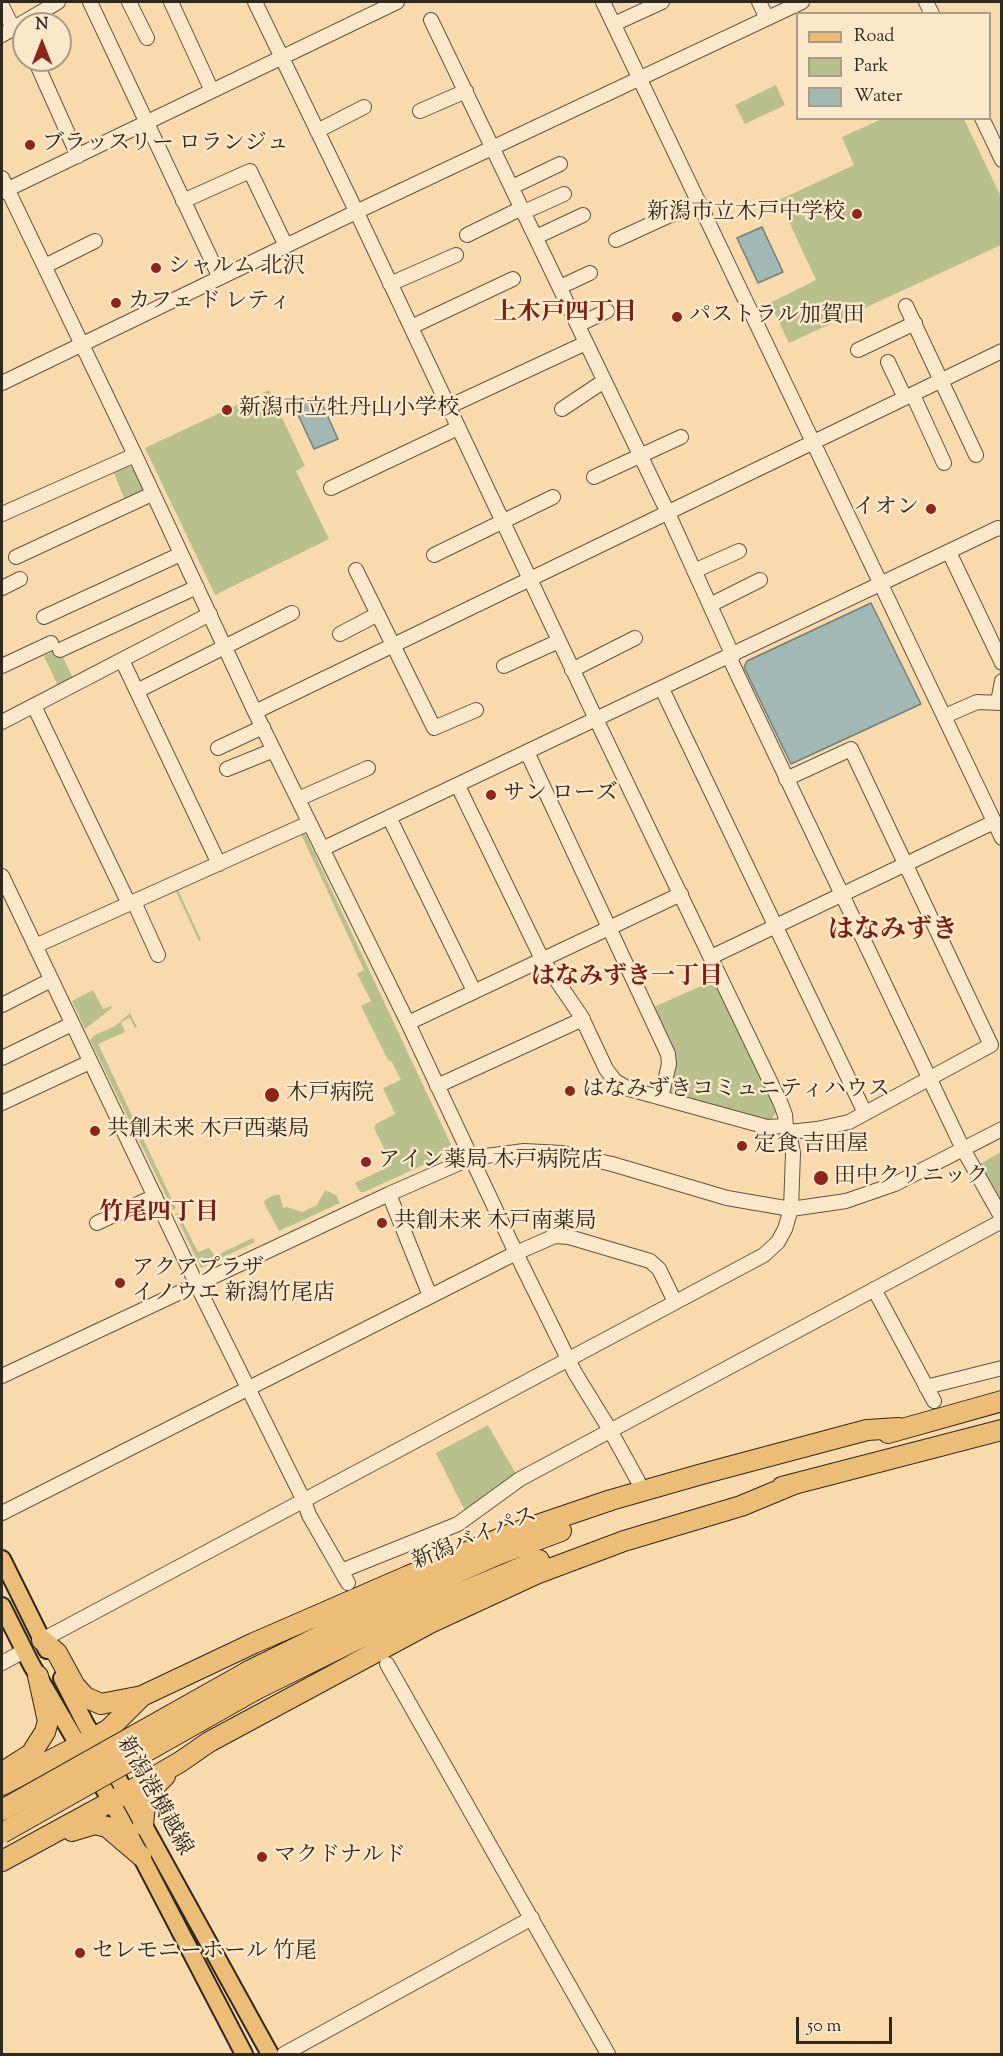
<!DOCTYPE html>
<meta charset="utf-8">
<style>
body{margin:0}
#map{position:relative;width:1003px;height:2056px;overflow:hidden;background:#f9daad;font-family:"Sorts Mill Goudy",serif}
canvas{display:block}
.frame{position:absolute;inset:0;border:3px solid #2f281d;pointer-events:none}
.legend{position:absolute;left:796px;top:12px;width:195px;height:108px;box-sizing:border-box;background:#fbe7ca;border:2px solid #a99b85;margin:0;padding:8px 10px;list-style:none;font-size:18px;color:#2f281d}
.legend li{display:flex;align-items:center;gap:12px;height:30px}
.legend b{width:30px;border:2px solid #a99b85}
.north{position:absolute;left:12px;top:12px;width:60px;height:60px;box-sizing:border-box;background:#fbe7ca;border:2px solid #a99b85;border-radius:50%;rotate:0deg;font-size:16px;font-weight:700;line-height:24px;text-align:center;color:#2f281d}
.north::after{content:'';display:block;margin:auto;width:21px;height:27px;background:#8f2418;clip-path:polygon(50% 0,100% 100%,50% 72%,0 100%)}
.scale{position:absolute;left:796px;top:2017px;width:96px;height:27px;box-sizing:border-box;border:3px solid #2f281d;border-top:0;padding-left:8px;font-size:18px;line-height:21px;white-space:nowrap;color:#2f281d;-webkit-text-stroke:4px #fbe7ca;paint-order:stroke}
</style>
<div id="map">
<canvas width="1003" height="2056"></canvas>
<div class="frame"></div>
<ul class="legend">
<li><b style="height:8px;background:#ecbd76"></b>Road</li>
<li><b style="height:16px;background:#b8c18e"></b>Park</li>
<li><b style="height:16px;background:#a1b8b4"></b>Water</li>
</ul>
<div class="north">N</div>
<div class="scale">50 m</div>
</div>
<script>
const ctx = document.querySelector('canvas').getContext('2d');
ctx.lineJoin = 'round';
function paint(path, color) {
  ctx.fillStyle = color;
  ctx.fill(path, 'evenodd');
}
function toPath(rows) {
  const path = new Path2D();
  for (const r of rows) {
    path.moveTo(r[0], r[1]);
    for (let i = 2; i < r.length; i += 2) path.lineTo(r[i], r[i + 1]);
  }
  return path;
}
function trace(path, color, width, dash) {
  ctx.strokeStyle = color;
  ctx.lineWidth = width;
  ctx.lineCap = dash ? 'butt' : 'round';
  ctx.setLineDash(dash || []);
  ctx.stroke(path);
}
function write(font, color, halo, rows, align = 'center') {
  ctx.font = font + ' "Sorts Mill Goudy","Noto Serif JP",serif';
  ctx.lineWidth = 5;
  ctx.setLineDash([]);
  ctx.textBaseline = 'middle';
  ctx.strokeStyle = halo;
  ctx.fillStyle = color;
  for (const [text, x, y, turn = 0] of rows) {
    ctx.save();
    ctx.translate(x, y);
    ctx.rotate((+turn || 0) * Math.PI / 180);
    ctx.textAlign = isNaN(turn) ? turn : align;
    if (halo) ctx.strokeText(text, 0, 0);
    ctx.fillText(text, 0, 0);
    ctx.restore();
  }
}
const green = toPath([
 [776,85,785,105,745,124,735,105],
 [882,119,964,119,1001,197,1001,245,789,343,770,303,816,280,779,200,854,165,842,137],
 [269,390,305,466,296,471,329,539,215,595,145,448],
 [126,465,135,468,144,491,125,500,113,471],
 [59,649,73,678,58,686,44,656],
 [303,829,454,1151,364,1192,360,1192,355,1183,392,1165,374,1128,376,1124,395,1114,383,1088,401,1080,392,1062,388,1060,361,1006,371,1001,357,974,364,970,301,834,178,890,201,940,199,941,174,887],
 [721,977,781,1104,767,1127,661,1098,669,1064,647,1010],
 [93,990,103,1009,111,1006,112,1008,85,1029,72,1001],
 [130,1013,137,1027,135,1028,130,1018,121,1022,125,1032,98,1044,176,1208,173,1210,90,1040,95,1035,115,1026],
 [1001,1152,1001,1201,980,1164],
 [325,1190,336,1195,340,1203,279,1231,264,1203,265,1200,274,1195,280,1195,283,1208,287,1207,302,1212,317,1205],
 [178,1213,198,1252,209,1248,215,1256,253,1238,255,1242,201,1268,175,1214],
 [488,1425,516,1474,465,1511,436,1453]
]);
const water = toPath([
 [762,227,783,272,758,283,737,238,762,227],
 [318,395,338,439,314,449,294,406,318,395],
 [871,603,921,704,791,764,744,667,747,661,871,603]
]);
const minor = toPath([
 [90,2,220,278],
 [129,2,147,38],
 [171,2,212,91],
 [603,2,1002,838],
 [759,2,767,18],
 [926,2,932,14],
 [2,6,13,28],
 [431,20,668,513,733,656],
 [614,24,662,2],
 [2,35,58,2],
 [35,60,78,156],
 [420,111,466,91],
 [982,118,1002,160],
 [317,131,364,107],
 [2,178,135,455,255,712,408,1023,516,1253,575,1373,610,1430,638,1481],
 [512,187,560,164],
 [2,192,397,2],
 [183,201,250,171,286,246],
 [524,212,564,194],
 [467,235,522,208],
 [536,237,583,215],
 [616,240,699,202],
 [45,266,95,241],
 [390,284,456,255],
 [560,287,590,273],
 [906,306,976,455],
 [578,325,607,311],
 [411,327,513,279],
 [858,350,915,323],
 [888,362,905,398],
 [2,383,356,212,802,2],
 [913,395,944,463],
 [448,407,586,343],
 [562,409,604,381],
 [594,477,681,437],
 [331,488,458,428],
 [2,514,135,455],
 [949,552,1002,663],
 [434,555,553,497],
 [16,557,152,494],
 [356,570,434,728,476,710],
 [694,571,739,551],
 [2,588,20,579],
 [710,605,760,580],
 [44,617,181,554],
 [340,634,378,614],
 [60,650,197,587],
 [729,657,963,1149,1002,1218],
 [122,660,219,864],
 [2,666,51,643],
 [504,666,559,641],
 [572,670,635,638],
 [662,689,865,1113],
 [137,691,292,613],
 [998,702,1002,681],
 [34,706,129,904],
 [255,712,1002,351],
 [945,716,977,702,1002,703],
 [2,722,210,614],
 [218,748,263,727],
 [527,752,668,1054,669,1064,661,1098],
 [227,769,274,750],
 [786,779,851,749,991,1045,849,1122,817,1129,789,1132],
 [458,786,542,959,581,1016,606,1069,615,1081,629,1089,767,1127,786,1126],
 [298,799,368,768],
 [389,817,474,991],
 [322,849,998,528,1002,529],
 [2,876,197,1285,304,1501,309,1515,348,1583],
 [134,902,158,955],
 [35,946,309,823],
 [711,957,994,822],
 [2,1005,51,980],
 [408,1023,681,894],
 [2,1058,72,1024],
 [437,1086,583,1019],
 [2,1103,90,1062],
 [389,1194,430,1296],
 [97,1223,155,1196],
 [874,1289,934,1401],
 [2,1376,389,1194,471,1158,524,1151,563,1153,612,1164,727,1198,791,1209,846,1201,895,1184,1002,1129],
 [926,1387,1002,1368],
 [2,1513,516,1253,555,1236,569,1237,650,1261,659,1269,675,1302],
 [341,1571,458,1524,520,1479,1002,1221],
 [42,1640,764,1255,778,1242,785,1229,791,1209,793,1153,789,1132,786,1126,785,1115,781,1104,596,719,359,217,255,2],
 [2,1663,24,1651],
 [387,1664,608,2054],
 [284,2054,532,1918]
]);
const major = toPath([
 [2,1559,47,1650],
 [2,1606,31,1664,111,1801,141,1856,244,2054],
 [62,1678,86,1725,115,1773,270,2054]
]);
const highway = toPath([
 [888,1433,1002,1401],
 [782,1487,1002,1430],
 [42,1640,57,1653,75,1686,85,1697,101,1704,142,1696],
 [249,1671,392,1601,499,1554,561,1531],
 [255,1690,398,1619,539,1560],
 [3,1772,31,1754,45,1732,48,1721,38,1676],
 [2,1785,94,1738,109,1729,142,1696,254,1643,408,1576,511,1534,611,1500,702,1474,867,1430,899,1428],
 [143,1825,145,1804,152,1789,165,1776],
 [72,1831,95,1824,107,1827,141,1856],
 [2,1861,125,1794,180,1762,209,1742,430,1623,536,1574,624,1541,741,1506,794,1484]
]);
const highwayBridge = toPath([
 [2,1810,249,1671],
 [2,1833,255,1690]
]);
const markers = [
 [30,145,6,"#8f2418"],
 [857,214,6,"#8f2418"],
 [156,268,6,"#8f2418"],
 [116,303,6,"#8f2418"],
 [677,317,6,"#8f2418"],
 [227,410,6,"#8f2418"],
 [931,509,6,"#8f2418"],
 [491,795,6,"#8f2418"],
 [570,1091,6,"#8f2418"],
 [272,1095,8,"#8f2418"],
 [95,1131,6,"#8f2418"],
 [742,1146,6,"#8f2418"],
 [366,1162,6,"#8f2418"],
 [821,1178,8,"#8f2418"],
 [382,1223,6,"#8f2418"],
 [120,1283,6,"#8f2418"],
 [262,1857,6,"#8f2418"],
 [80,1953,6,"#8f2418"]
];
const poiNames = [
 ["ブラッスリー ロランジュ",42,145],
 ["新潟市立木戸中学校",845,214,"right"],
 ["シャルム 北沢",168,268],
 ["カフェ ド レティ",128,303],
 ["パストラル加賀田",689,317],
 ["新潟市立牡丹山小学校",239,410],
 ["イオン",919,509,"right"],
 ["サン ローズ",503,795],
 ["はなみずきコミュニティハウス",582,1091],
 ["木戸病院",286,1095],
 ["共創未来 木戸西薬局",107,1131],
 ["定食 吉田屋",754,1146],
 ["アイン薬局 木戸病院店",378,1162],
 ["田中クリニック",834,1178],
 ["共創未来 木戸南薬局",394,1223],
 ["アクアプラザ",132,1270],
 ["イノウエ 新潟竹尾店",132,1295],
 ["マクドナルド",274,1857],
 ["セレモニーホール 竹尾",92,1953]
];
const streetNames = [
 ["新潟バイパス",475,1540,-22],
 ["新潟港横越線",153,1797,61]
];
const neighbourhoodNames = [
 ["上木戸四丁目",565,315],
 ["はなみずき一丁目",627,979],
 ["竹尾四丁目",159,1215]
];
const quarterNames = [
 ["はなみずき",893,933]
];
paint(green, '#b8c18e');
paint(water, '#a1b8b4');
trace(water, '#737e78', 1.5);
trace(minor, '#625441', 16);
trace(major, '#2f281d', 20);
trace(highway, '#2f281d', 22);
trace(minor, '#fbe7ca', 14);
trace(major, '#ecbd76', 16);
trace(highway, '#ecbd76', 20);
trace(highwayBridge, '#2f281d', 22, []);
trace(highwayBridge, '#ecbd76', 20);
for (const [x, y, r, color] of markers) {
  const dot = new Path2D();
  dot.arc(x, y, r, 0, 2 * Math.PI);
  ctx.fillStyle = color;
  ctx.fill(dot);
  trace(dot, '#fbe7ca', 2);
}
write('22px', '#2f281d', '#fbe7ca', poiNames, 'left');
write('22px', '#2f281d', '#fbe7ca', streetNames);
write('bold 24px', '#7a1f14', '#fbe7ca', neighbourhoodNames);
write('bold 26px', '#7a1f14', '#fbe7ca', quarterNames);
</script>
